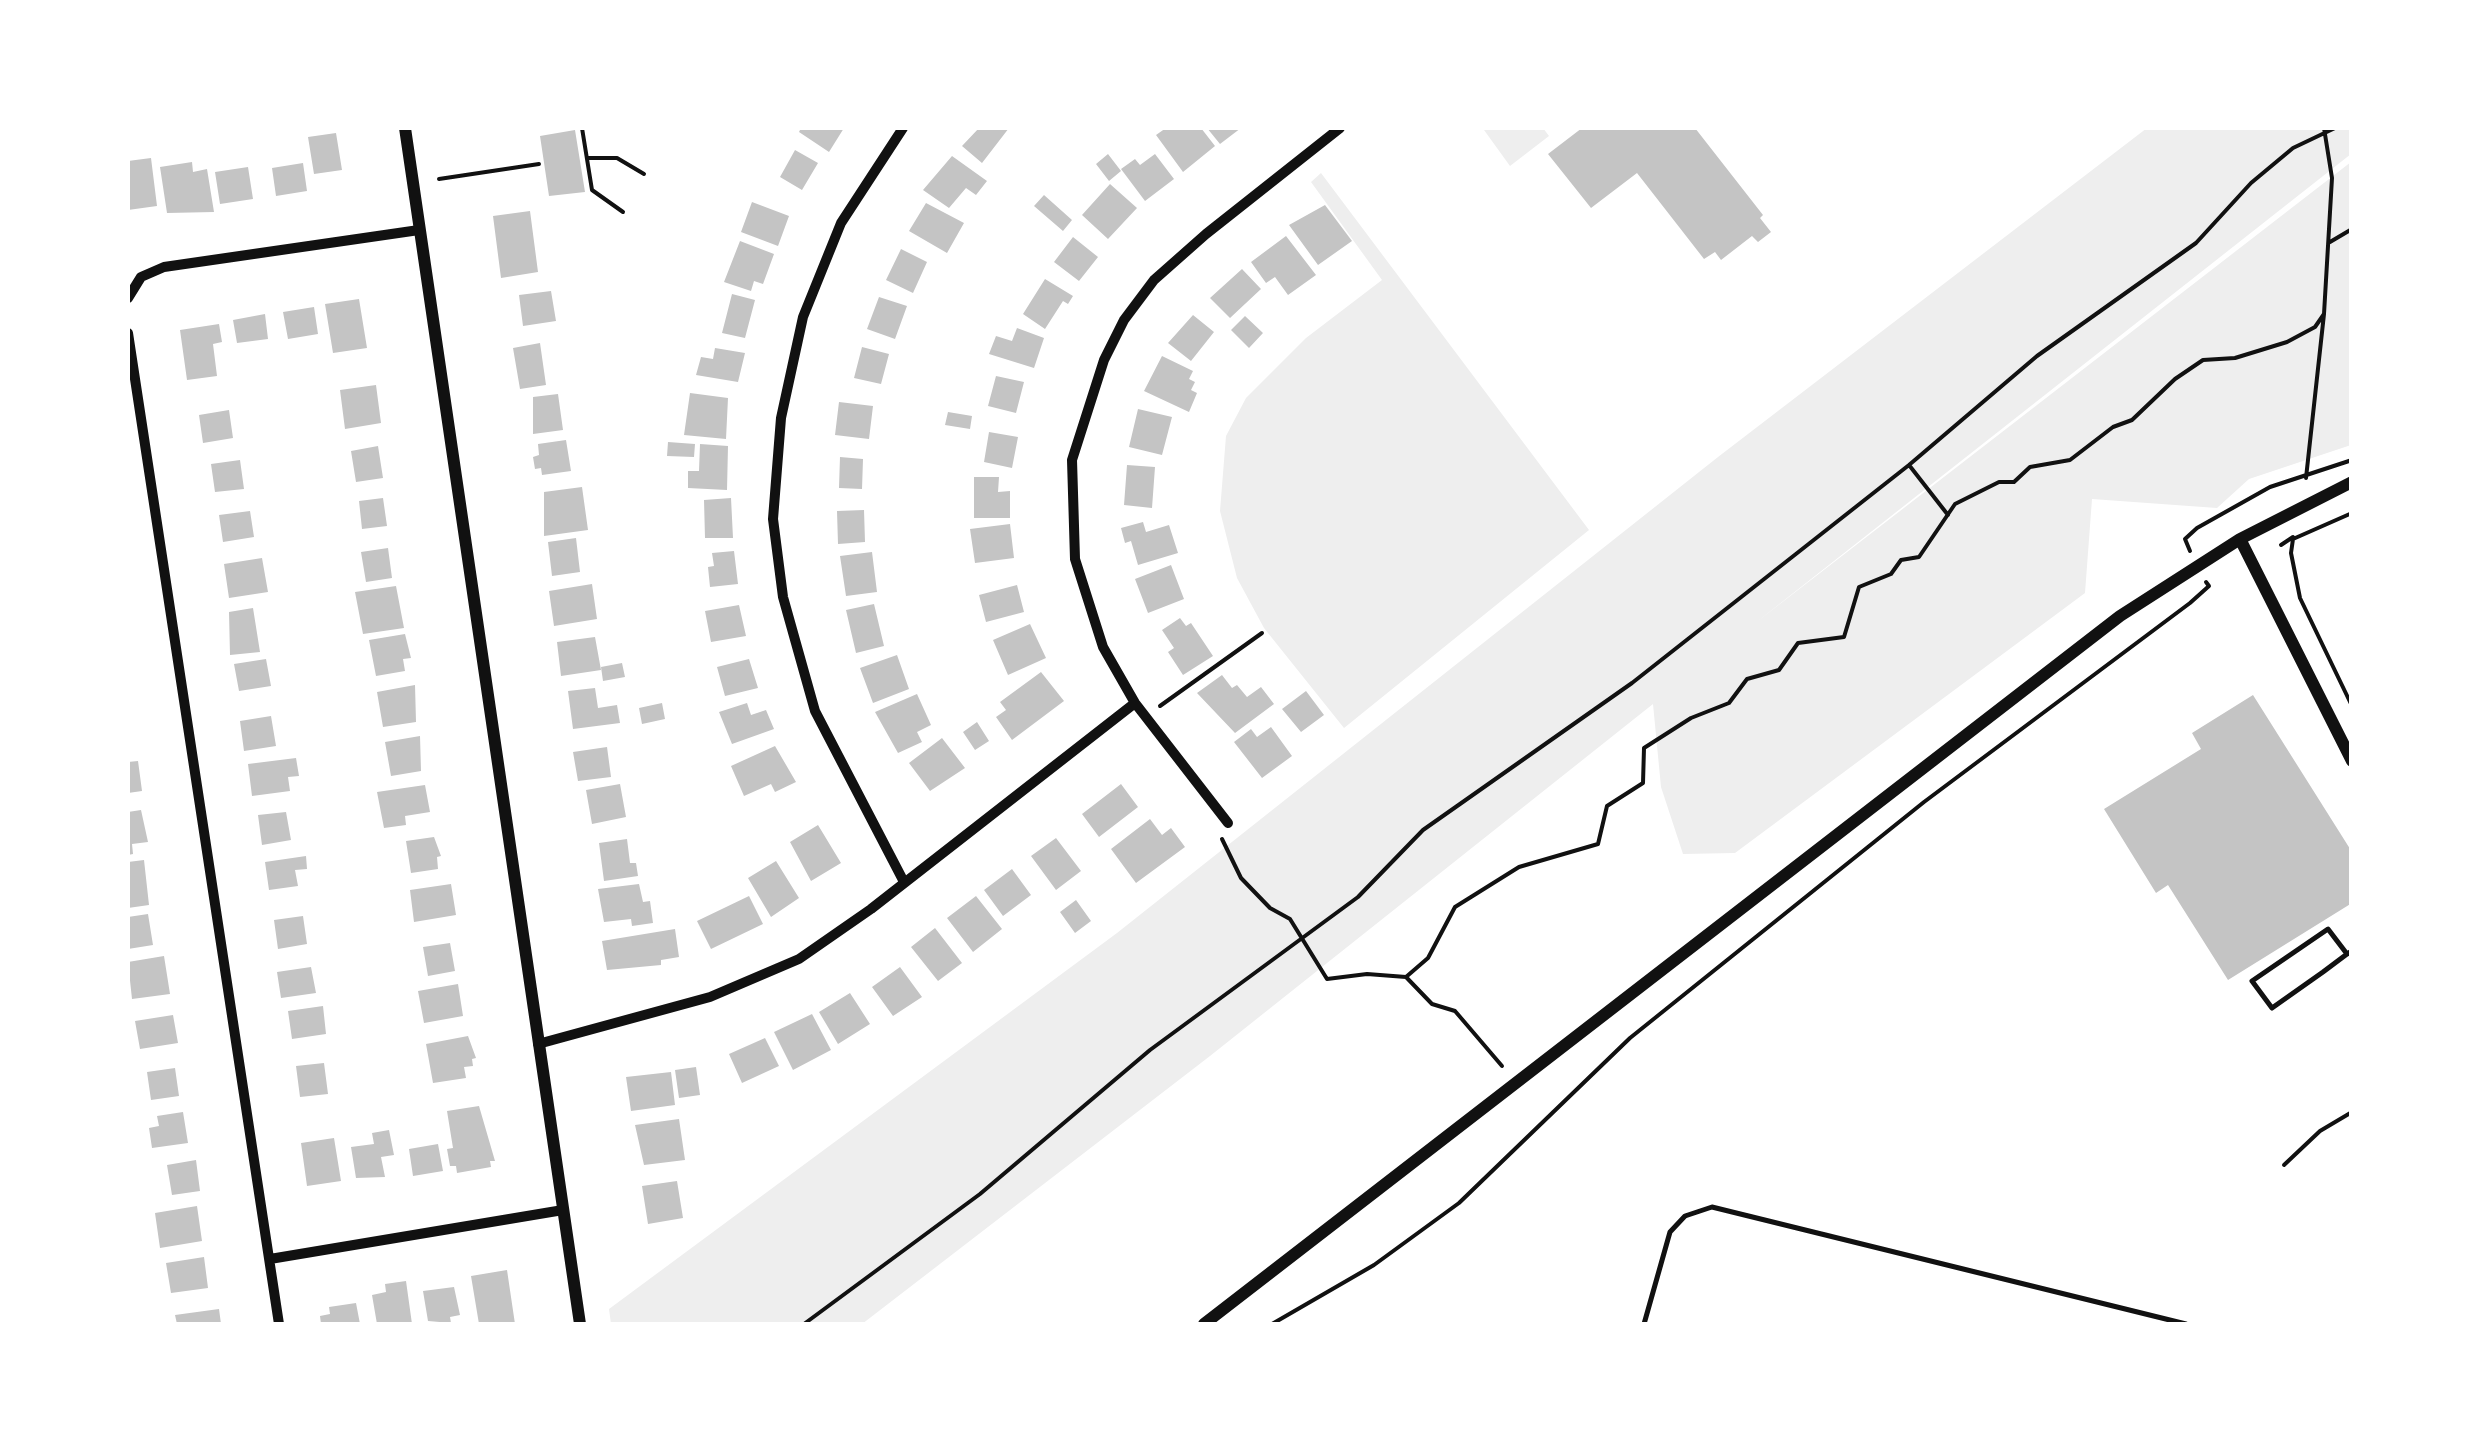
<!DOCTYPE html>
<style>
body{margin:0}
#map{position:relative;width:2479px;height:1452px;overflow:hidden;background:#fff;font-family:Barlow,sans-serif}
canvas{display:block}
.frame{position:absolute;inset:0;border:130px solid #fff;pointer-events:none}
</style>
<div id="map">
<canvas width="2479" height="1452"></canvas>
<div class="frame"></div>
</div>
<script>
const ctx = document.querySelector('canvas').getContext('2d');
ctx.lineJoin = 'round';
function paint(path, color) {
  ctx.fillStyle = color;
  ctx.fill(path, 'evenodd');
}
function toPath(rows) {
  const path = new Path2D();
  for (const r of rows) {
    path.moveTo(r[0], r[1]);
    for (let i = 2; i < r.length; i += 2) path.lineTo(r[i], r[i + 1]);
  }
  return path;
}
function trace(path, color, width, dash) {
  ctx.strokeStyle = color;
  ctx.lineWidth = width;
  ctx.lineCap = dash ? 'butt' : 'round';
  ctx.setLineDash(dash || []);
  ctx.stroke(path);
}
const green = toPath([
 [1487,128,1543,128,1549,136,1510,166,1484,130],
 [2147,128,2351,128,2351,154,1754,624,2351,162,2351,445,2249,479,2217,508,2092,499,2085,593,1735,853,1683,854,1661,787,1653,704,1210,1056,862,1324,611,1324,609,1309,1117,933,1718,457],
 [1321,173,1589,530,1344,728,1264,628,1237,578,1220,511,1226,436,1246,398,1306,338,1382,280,1311,182]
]);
const building = toPath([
 [801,128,844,128,829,152,799,132],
 [979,128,1009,128,982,163,962,146],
 [1166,128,1201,128,1215,146,1183,172,1156,135],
 [1207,128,1241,128,1220,144],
 [1582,128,1695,128,1763,215,1760,218,1771,232,1758,242,1752,236,1721,260,1715,252,1704,259,1637,173,1591,208,1548,154],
 [575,130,585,192,549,196,540,136],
 [336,133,342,170,314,174,308,137],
 [795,150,818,163,802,190,780,177],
 [1108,154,1121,171,1109,181,1096,164],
 [1155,154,1174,179,1145,201,1121,169,1135,159,1140,165],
 [952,156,987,181,976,195,966,188,949,208,923,190],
 [151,158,157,206,128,210,128,161],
 [192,162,193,172,207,169,214,212,167,213,160,167],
 [303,163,307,191,276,196,272,168],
 [248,167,253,199,220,204,215,172],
 [1110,184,1137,208,1108,239,1082,215],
 [1044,195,1072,220,1063,231,1034,206],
 [752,202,789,216,778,246,741,232],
 [926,203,964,223,947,253,909,231],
 [1325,205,1352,241,1318,265,1289,225],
 [530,211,538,272,501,278,493,216],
 [1286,236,1316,275,1288,295,1275,277,1266,283,1251,262],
 [1073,237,1098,257,1079,281,1054,262],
 [740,241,774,254,763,284,754,281,751,291,724,282],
 [901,249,927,262,913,293,886,280],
 [1242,269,1261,289,1230,318,1210,298],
 [1045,279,1073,296,1068,304,1063,301,1045,329,1023,314],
 [551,291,556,321,523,326,519,295],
 [732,294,755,300,745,338,722,333],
 [879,297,907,306,895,339,867,329],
 [359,299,367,348,333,353,325,304],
 [314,307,318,334,288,339,283,312],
 [265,314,268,339,237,343,233,320],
 [1193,315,1214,332,1191,361,1168,343],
 [1245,316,1263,333,1249,348,1231,330],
 [219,324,222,342,213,344,217,376,187,380,180,330],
 [1017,328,1044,338,1034,368,989,354,996,336,1012,341],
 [540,343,546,385,520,389,513,348],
 [862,347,889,354,881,384,854,378],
 [715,348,745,353,738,382,696,375,701,357,713,359],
 [1162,356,1193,371,1189,379,1195,382,1191,390,1197,393,1189,412,1144,391],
 [996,376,1024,382,1016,413,988,406],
 [376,385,381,423,345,429,340,390],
 [690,393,728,398,726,439,684,435],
 [558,394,563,430,533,434,533,397],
 [839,402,873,406,869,439,835,435],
 [1138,409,1172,417,1162,455,1129,447],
 [229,410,233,438,203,443,199,415],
 [948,412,972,416,970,429,945,425],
 [989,432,1018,437,1012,468,984,462],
 [566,440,571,471,542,475,541,468,535,469,533,457,539,455,538,444],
 [668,442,695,444,694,457,667,456],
 [700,444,728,446,727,490,688,488,688,471,699,471],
 [378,446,383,478,356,482,351,451],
 [840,457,863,459,862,489,839,488],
 [240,460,244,489,215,492,211,464],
 [1127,465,1155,467,1152,508,1124,505],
 [974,477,999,477,998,492,1010,491,1010,518,974,518],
 [582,487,588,530,544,536,544,492],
 [383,498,387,526,362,529,359,501],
 [731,498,733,538,705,538,704,500],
 [864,510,865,542,838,544,837,511],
 [250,511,254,537,223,542,219,515],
 [1143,522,1146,532,1169,525,1178,553,1138,565,1131,541,1125,543,1121,528],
 [1010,524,1014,558,975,563,970,529],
 [576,538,580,572,552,576,548,542],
 [388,548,392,578,366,582,361,552],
 [734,551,738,584,710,587,708,567,714,566,712,553],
 [872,552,877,592,846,596,840,556],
 [262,558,268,592,229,598,224,564],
 [1171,565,1184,599,1148,613,1135,579],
 [592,584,597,619,554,626,549,591],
 [1017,585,1024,612,986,622,979,595],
 [396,586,404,628,363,634,355,592],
 [874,604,884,646,856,653,846,610],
 [739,605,746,636,711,642,705,611],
 [253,608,260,652,230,655,229,612],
 [1180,618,1186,626,1191,623,1213,656,1183,675,1168,652,1174,648,1162,630],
 [1030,624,1046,658,1008,675,993,640],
 [405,634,411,658,403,659,405,671,376,676,369,640],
 [595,637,601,670,561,676,557,642],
 [897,655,909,689,873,703,860,668],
 [266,659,271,686,239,691,234,664],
 [749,659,758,688,725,696,717,667],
 [622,663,625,677,603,681,601,667],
 [1041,672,1064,701,1012,740,996,717,1006,710,1000,702],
 [1222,675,1232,688,1237,685,1247,697,1261,687,1274,704,1235,733,1197,693],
 [415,685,416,722,383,727,377,692],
 [595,688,598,708,617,705,620,723,573,729,568,691],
 [1306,691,1324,715,1301,732,1282,709],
 [917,694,931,725,917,732,922,742,898,753,875,712],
 [2253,695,2352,852,2352,903,2228,980,2168,885,2156,893,2104,809,2201,749,2192,733],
 [662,703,665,719,642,724,639,708],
 [747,703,751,715,766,710,774,729,732,744,719,712],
 [271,716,276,746,244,751,240,721],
 [977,722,989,741,975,750,963,732],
 [1271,727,1292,756,1262,778,1234,742,1251,729,1257,737],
 [420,736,421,771,391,776,385,742],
 [942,738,965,768,930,791,909,763],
 [775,746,796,782,775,792,771,784,744,796,731,766],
 [607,747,611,777,578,781,573,752],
 [296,758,299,776,288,777,290,791,252,796,248,764],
 [138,761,142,791,128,793,128,762],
 [620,784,626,817,592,824,586,790],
 [1121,784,1138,807,1099,837,1082,814],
 [425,785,430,812,405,816,406,825,384,828,377,792],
 [141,810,148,842,132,844,133,854,128,855,128,812],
 [286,812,291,840,262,845,258,815],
 [1150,819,1162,835,1171,828,1185,847,1136,883,1111,849],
 [818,825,841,863,811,881,790,842],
 [434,837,441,856,437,857,438,869,411,873,406,841],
 [1056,838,1081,871,1056,890,1031,856],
 [627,839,630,863,636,863,638,876,604,881,599,843],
 [306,856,307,869,295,870,298,886,269,890,265,862],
 [144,860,149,905,128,908,128,862],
 [776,861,799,898,771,917,748,878],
 [1012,869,1031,895,1003,916,984,890],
 [451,884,456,915,414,922,410,890],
 [639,884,643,902,650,901,653,923,632,926,631,919,604,922,598,889],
 [749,896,763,924,711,949,697,921],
 [976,896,1002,929,973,952,947,918],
 [1076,900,1091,921,1075,933,1060,912],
 [148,914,153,945,128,949,128,917],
 [303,916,307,944,278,949,274,920],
 [935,928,962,963,938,981,911,947],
 [675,929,679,957,661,960,661,965,607,970,602,941],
 [450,943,455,971,428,976,423,947],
 [164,956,170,994,132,999,128,962],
 [311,967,316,993,281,998,277,972],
 [900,967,922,997,893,1016,872,987],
 [458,984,463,1016,424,1023,418,991],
 [850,993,870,1024,838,1044,819,1012],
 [323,1006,326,1034,292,1039,288,1011],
 [812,1014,831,1050,793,1070,774,1032],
 [173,1015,178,1043,140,1049,135,1021],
 [468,1036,476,1058,472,1059,473,1066,464,1067,466,1078,433,1083,426,1044],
 [765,1038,779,1066,742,1083,729,1054],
 [324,1063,328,1094,300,1097,296,1066],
 [696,1067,700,1095,679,1098,675,1070],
 [175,1068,179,1096,151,1100,147,1072],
 [671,1072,675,1105,631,1111,626,1077],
 [479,1106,495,1161,490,1161,491,1167,457,1173,456,1166,450,1166,447,1149,453,1148,447,1111],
 [183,1112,188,1143,152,1148,149,1128,159,1126,157,1116],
 [679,1119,685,1160,644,1165,635,1125],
 [389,1130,394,1155,381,1157,385,1177,356,1178,351,1147,374,1144,372,1133],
 [334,1138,341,1181,307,1186,301,1143],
 [438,1144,443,1171,413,1176,409,1149],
 [196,1160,200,1191,172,1195,167,1165],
 [677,1181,683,1218,648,1224,642,1186],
 [197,1206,202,1241,160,1248,155,1213],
 [204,1257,208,1288,171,1293,166,1263],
 [507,1270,515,1324,479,1324,471,1276],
 [406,1281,412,1324,377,1324,372,1295,386,1292,385,1284],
 [454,1287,460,1315,450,1317,451,1323,428,1321,423,1291],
 [356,1303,360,1324,321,1324,320,1316,330,1314,329,1307],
 [219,1309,221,1324,177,1324,175,1315]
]);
const path = toPath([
 [582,128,592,190,623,212],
 [587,158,617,158,644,174],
 [439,179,539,164],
 [2330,242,2352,229],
 [1909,465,1948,515],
 [2306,478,2324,314,2332,178,2324,128],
 [2352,513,2293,539,2291,553,2300,598,2352,706],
 [2281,545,2293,537],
 [2190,551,2185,539,2197,528,2270,487,2352,460],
 [1160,706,1262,633],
 [1222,839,1241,878,1270,908,1290,919,1327,979,1367,974,1406,977,1432,1004,1455,1011,1502,1066],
 [1406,977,1428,958,1455,907,1519,867,1598,844,1607,806,1643,783,1644,748,1691,718,1729,703,1747,679,1779,670,1798,643,1844,637,1859,587,1891,574,1901,560,1919,557,1955,504,1999,482,2014,482,2030,467,2070,460,2113,427,2132,420,2175,379,2203,360,2235,358,2287,342,2315,327,2324,314],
 [2284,1165,2320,1131,2352,1112],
 [804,1324,980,1194,1150,1050,1358,897,1423,830,1632,683,1909,465,2037,356,2196,243,2251,183,2293,148,2335,128],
 [1272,1324,1374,1265,1459,1203,1630,1038,1924,802,2190,603,2209,586,2206,582]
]);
const service = toPath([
 [2347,954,2328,929,2252,981,2272,1008,2323,972,2347,954,2352,951],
 [1644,1324,1670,1232,1685,1216,1712,1207,2186,1324]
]);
const minor = toPath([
 [903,128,841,223,803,317,781,418,773,519,783,597,815,711,904,882],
 [128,298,141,277,164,267,419,230],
 [128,333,279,1324],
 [1228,823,1135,703,1103,647,1075,559,1072,460,1104,360,1124,320,1154,280,1206,234,1340,128],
 [538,1044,710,997,799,959,871,909,1135,703],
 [270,1259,563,1210]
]);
const tertiary = toPath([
 [405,128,580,1324],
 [2240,539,2352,761],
 [1204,1324,2120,616,2240,539,2352,482]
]);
paint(green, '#eee');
paint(building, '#c4c4c4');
trace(path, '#111', 4);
trace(service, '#111', 5);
trace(minor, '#111', 10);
trace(tertiary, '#111', 12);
</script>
